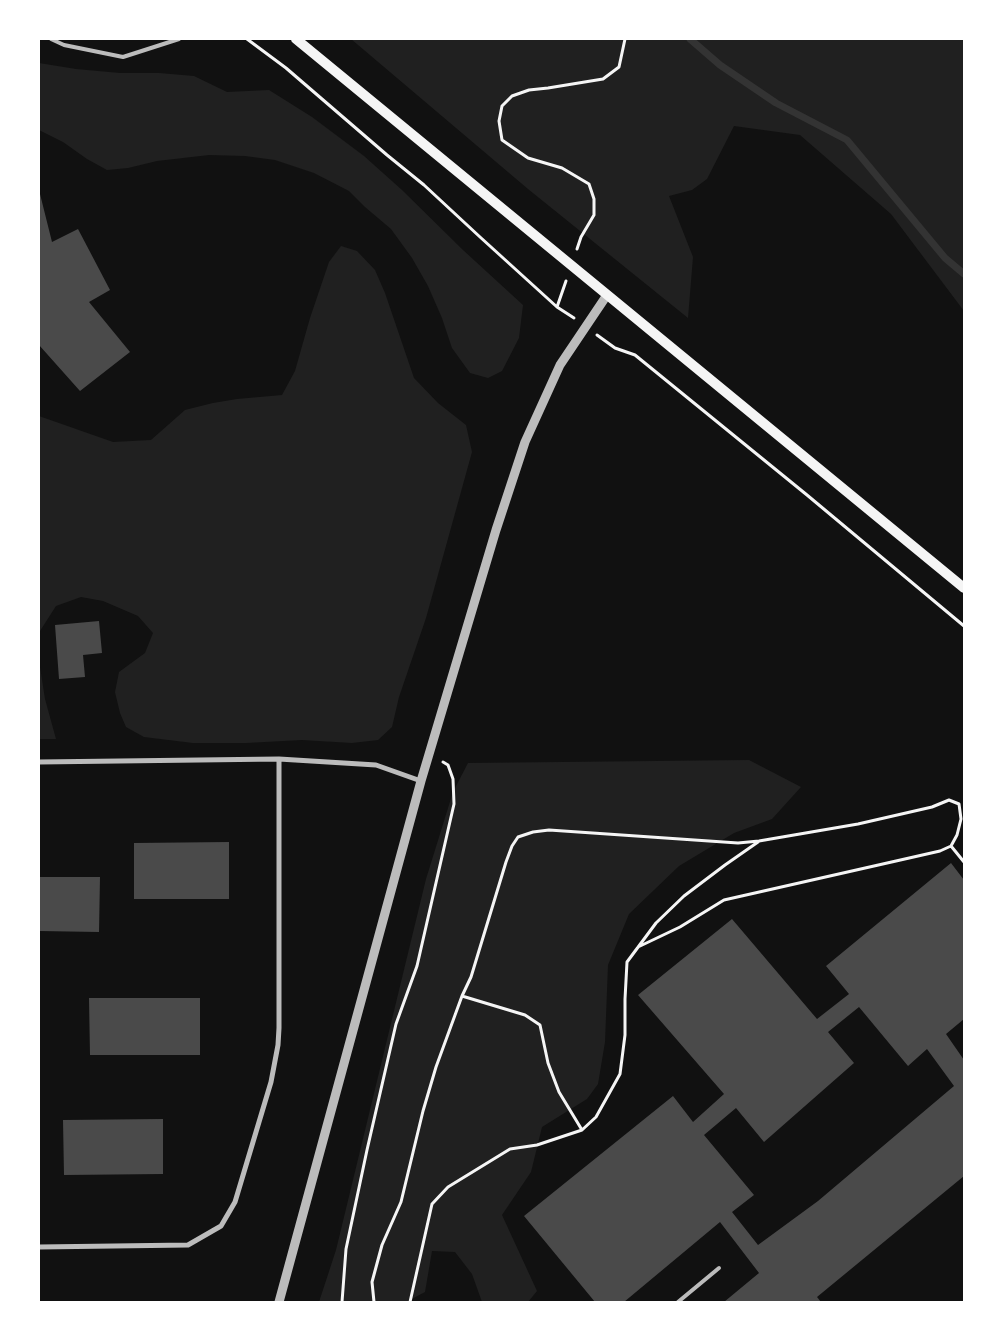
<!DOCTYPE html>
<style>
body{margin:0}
#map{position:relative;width:1003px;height:1341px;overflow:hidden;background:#111;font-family:"Work Sans",sans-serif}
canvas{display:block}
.frame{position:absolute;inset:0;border:40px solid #fff;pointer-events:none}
</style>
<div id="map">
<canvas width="1003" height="1341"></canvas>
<div class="frame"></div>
</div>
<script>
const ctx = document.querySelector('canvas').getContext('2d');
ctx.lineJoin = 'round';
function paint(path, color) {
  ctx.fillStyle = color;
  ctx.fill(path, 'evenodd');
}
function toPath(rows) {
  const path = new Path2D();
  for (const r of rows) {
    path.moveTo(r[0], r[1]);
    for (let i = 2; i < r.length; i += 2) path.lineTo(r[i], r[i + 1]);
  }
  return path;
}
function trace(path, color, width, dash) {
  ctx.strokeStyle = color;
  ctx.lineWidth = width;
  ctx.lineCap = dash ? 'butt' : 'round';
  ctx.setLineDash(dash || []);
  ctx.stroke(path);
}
const green = toPath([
 [351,39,964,39,964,311,891,214,800,135,734,126,707,179,692,190,669,196,693,257,688,318,528,189],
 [39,63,76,69,120,73,159,73,194,76,227,92,269,90,312,117,364,156,402,190,463,250,523,305,519,338,502,371,488,378,470,373,452,348,442,318,428,286,412,258,391,229,365,207,349,191,314,173,275,160,245,156,209,155,157,161,128,168,107,170,87,159,63,142,39,130],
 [341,246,357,251,375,270,385,293,414,378,438,403,466,425,472,452,426,618,399,697,392,727,378,740,352,743,302,740,246,743,193,743,144,737,126,727,120,713,115,692,119,672,145,653,153,633,138,616,103,601,81,597,56,606,40,631,40,667,45,699,56,739,39,739,39,416,113,442,151,440,185,410,213,403,237,399,282,395,295,371,310,318,329,262],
 [749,760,801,787,772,819,734,833,679,866,629,914,608,965,605,1042,598,1084,587,1099,542,1127,531,1172,502,1215,537,1291,528,1302,482,1302,472,1274,455,1252,432,1251,425,1292,406,1302,319,1302,336,1250,426,879,453,792,468,763]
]);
const stream = toPath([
 [690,39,720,65,776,103,847,140,945,258,964,274]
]);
const building = toPath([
 [39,190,52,242,78,229,110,290,89,302,130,352,80,391,39,345],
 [99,621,102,653,83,655,85,677,59,679,55,625],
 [229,842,229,899,134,899,134,843],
 [951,863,964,880,964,1019,946,1034,964,1060,964,1176,817,1297,821,1302,724,1302,759,1273,720,1222,624,1302,595,1302,524,1216,673,1096,693,1122,724,1094,638,995,732,919,817,1019,849,994,826,966],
 [859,1007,908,1066,927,1049,954,1086,818,1201,758,1245,732,1212,754,1195,704,1135,736,1108,764,1142,854,1063,828,1032],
 [39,877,100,877,99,932,39,931],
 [89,998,200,998,200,1055,90,1055],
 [163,1119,163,1174,64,1175,63,1120]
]);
const path = toPath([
 [247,39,286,68,387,155,424,185,480,237,557,307,574,318],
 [577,249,581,237,594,215,594,199,589,184,562,168,528,158,502,140,499,121,502,106,512,96,529,90,548,88,603,79,619,67,625,39],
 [557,307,566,281],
 [597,335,615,348,635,355,807,495,964,626],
 [951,846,964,862],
 [462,996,525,1015,540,1025,548,1063,559,1092,582,1130],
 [342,1302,346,1249,367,1150,396,1024,417,966,454,804,453,779,448,765,443,762],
 [374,1302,372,1282,382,1245,401,1202,423,1111,436,1067,462,996,471,977,506,862,512,846,518,837,533,832,549,830,738,843,759,841,858,824,932,807,949,800,959,804,961,819,957,835,951,846,940,851,896,861,724,900,680,927,638,947],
 [410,1302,432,1204,448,1187,510,1149,537,1145,582,1130,596,1117,620,1074,625,1035,625,999,627,962,656,923,684,896,725,865,758,842]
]);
const service = toPath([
 [51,39,64,45,123,57,179,39],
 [678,1302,719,1268]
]);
const minor = toPath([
 [39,762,279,759,376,765,421,781],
 [39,1247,188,1245,221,1226,235,1202,271,1082,278,1045,279,1028,279,759]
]);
const tertiary = toPath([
 [279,1302,421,781,496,530,525,442,560,365,607,295]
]);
const secondary = toPath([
 [296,39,964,588]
]);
paint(green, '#202020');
trace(stream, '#333', 7);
paint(building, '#4a4a4a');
trace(path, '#f5f5f5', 3);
trace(service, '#bcbcbc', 4);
trace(minor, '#bcbcbc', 5);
trace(tertiary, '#bcbcbc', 9);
trace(secondary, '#f5f5f5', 10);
</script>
